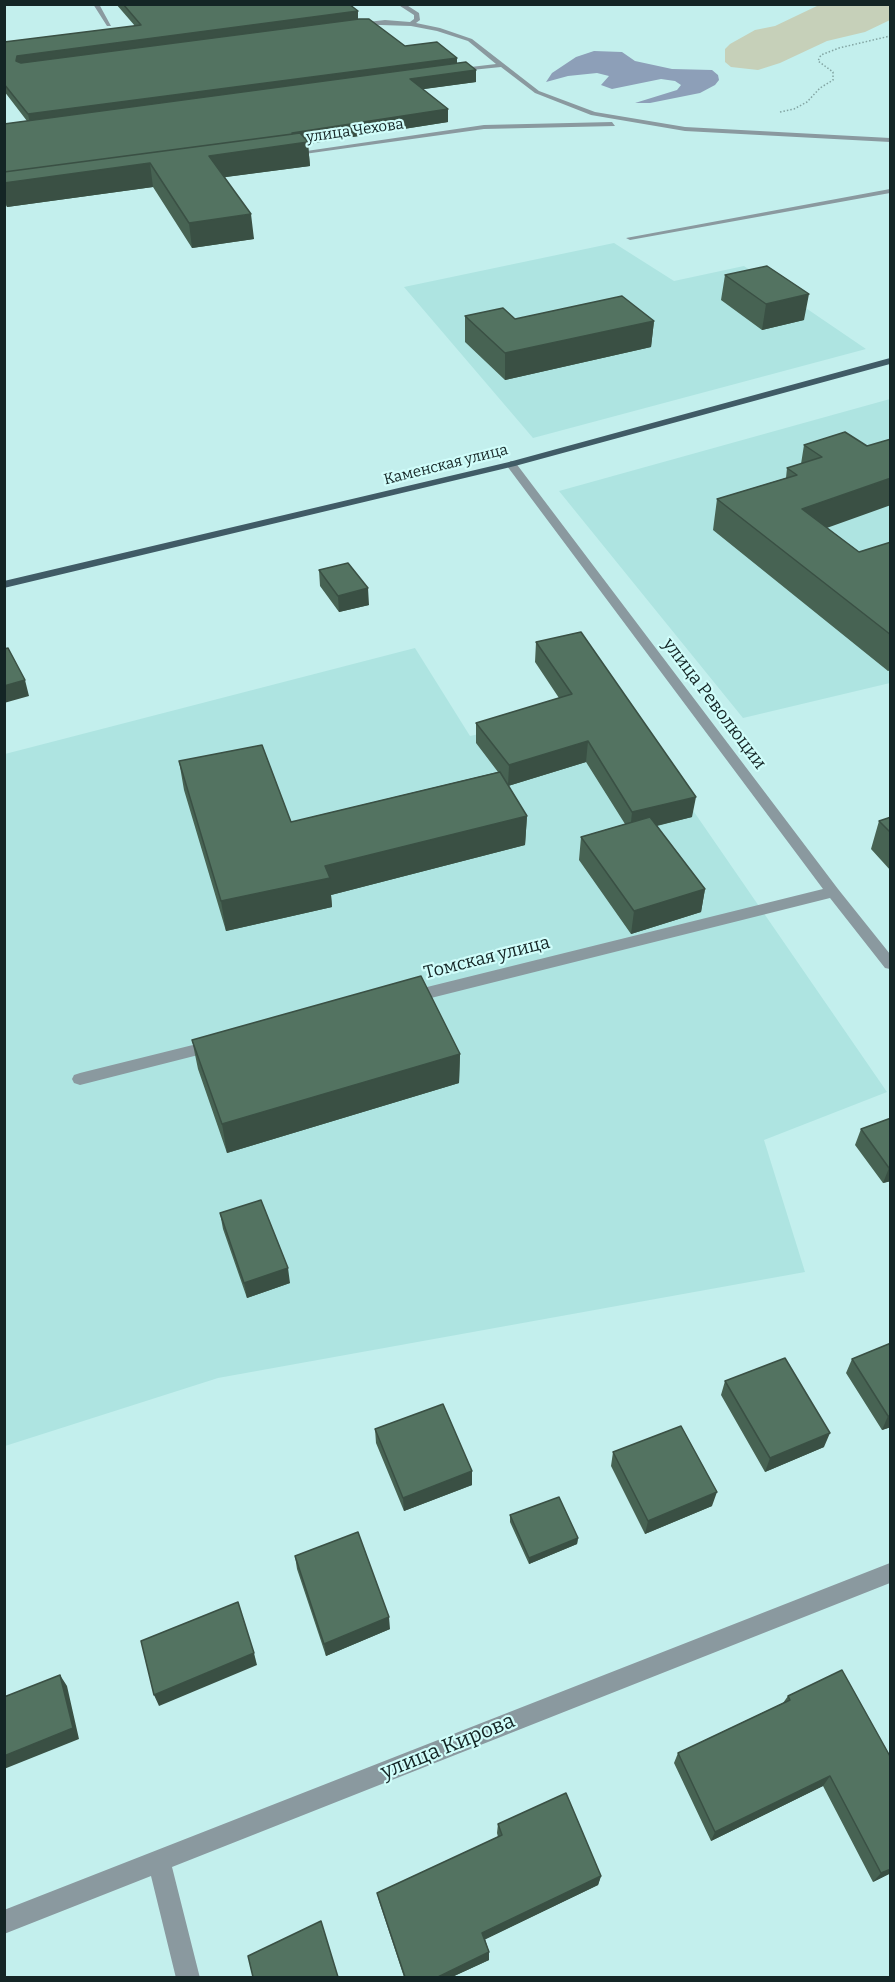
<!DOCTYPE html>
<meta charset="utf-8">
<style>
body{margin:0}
#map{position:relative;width:895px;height:1982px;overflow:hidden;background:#c3efed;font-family:Bitter,serif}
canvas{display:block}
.frame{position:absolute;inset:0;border:6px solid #142525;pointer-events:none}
</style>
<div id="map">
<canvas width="895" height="1982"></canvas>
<div class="frame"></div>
</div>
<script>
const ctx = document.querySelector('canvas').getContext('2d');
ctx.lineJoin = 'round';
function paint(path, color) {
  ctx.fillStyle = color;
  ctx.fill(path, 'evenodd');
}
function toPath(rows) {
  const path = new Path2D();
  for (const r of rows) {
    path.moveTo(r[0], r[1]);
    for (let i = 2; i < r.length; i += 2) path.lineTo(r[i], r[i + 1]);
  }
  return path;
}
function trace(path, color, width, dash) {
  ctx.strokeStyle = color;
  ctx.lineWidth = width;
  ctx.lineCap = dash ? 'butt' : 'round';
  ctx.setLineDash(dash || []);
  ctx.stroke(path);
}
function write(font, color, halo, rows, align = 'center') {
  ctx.font = font + ' Bitter,serif';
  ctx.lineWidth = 4.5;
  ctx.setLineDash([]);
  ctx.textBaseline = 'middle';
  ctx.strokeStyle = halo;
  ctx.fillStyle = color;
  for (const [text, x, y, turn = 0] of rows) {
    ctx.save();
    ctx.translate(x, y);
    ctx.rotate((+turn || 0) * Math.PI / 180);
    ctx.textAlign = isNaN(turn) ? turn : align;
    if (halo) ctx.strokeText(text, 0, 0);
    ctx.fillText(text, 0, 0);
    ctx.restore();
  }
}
const built = toPath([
 [614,243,674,281,744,266,866,349,533,438,404,287],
 [890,399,890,683,743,718,559,491],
 [415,648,470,736,619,703,887,1092,764,1140,805,1272,218,1378,5,1446,5,754]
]);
const green = toPath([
 [819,5,890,5,890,20,865,32,827,41,780,63,758,70,731,67,725,62,725,49,730,44,755,30,775,26]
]);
const water = toPath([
 [594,51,622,52,635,61,672,69,712,70,718,75,719,80,715,85,700,93,650,103,635,103,677,90,681,85,675,81,661,79,612,89,601,85,609,76,597,73,568,76,546,82,552,73,576,57]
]);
const path = toPath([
 [780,112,794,109,807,102,820,88,833,80,833,72,818,61,821,55,839,48,890,36]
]);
const minor = toPath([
 [93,4,99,4,111,26,107,26,93,4],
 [397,4,405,4,419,13,420,20,416,23,440,28,472,39,539,91,595,112,685,127,890,138,890,142,685,131,591,115,535,93,501,67,452,72,454,69,496,64,468,41,437,31,411,26,350,24,385,20,410,22,414,19,414,15,397,4],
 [612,122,615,126,484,129,290,156,286,154,484,125,612,122],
 [890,189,890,193,630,240,626,238,890,189],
 [511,461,515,462,838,889,890,954,890,969,885,968,830,898,411,1003,406,1001,403,997,406,993,411,991,823,889,507,466,506,464,511,461],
 [213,1040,218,1042,221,1046,218,1050,80,1085,74,1083,72,1079,74,1075,80,1073,213,1040],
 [890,1563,890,1583,172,1867,200,1978,176,1978,151,1876,4,1934,4,1910,890,1563]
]);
const major = toPath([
 [890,358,890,364,515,466,4,588,4,581,509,462,890,358]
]);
const wall = toPath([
 [116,4,349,4,358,11,358,19,405,46,476,70,476,82,423,89,448,122,308,144,310,166,225,177,254,239,192,248,153,187,7,207,4,201,4,124,27,121,4,91,4,42,135,26],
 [725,275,804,320,762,330,721,300],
 [465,316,515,319,654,321,651,347,505,380,465,342],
 [845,432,827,528,859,552,891,542,891,670,888,671,713,530,717,499,786,478,787,468,801,464,804,445],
 [319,570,369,605,339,612,320,586],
 [536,642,692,817,657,826,705,889,701,912,631,934,579,860,581,837,625,824,586,762,508,786,527,816,525,845,331,895,332,907,226,931,184,790,179,761,291,822,498,772,476,743,476,723,559,698,535,662],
 [891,817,891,871,871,849,879,821],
 [192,1040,460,1054,459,1083,227,1153,198,1069],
 [891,1118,891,1181,883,1183,855,1145,861,1129],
 [220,1213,290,1283,247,1298,223,1229],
 [891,1343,891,1427,882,1430,846,1373,852,1359],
 [725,1381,824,1447,765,1472,721,1395],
 [375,1429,472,1471,472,1485,404,1511,376,1443],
 [613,1452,712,1506,645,1534,611,1466],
 [510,1515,578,1538,577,1544,529,1564,510,1522],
 [295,1556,390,1629,326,1656,297,1569],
 [788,1696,891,1758,891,1873,873,1882,823,1786,711,1841,674,1763,678,1753,783,1703],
 [498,1824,601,1876,598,1885,485,1939,489,1952,489,1960,452,1977,404,1977,379,1901,377,1893,498,1837,497,1833]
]);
const shadedWall = toPath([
 [358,11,358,20,18,70,16,61,17,56],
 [457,58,457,67,30,124,28,114],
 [476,70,476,82,410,91,410,79],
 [448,109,448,122,308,144,310,166,211,179,150,163,153,187,7,207,4,194,4,175,292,133],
 [251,214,254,239,192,248,189,223],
 [809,294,804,320,762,330,766,304],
 [654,321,651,347,505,380,505,353],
 [891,478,891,505,796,539,802,509],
 [368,588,369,605,339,612,338,596],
 [25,680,29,696,4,703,4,686],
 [588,741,586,762,508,786,509,765],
 [696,797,692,817,630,832,632,812],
 [527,816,525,845,331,895,332,907,226,931,221,901,325,866],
 [705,889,701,912,631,934,634,911],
 [460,1054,459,1083,227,1153,222,1124],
 [891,1167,891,1181,883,1183,889,1168],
 [288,1268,290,1283,247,1298,244,1283],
 [888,1416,891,1416,891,1427,882,1430],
 [830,1433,824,1447,765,1472,770,1458],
 [472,1471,472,1485,404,1511,403,1498],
 [717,1492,712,1506,645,1534,648,1521],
 [578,1538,577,1544,529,1564,529,1558],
 [389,1617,390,1629,326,1656,324,1644],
 [254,1653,257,1665,159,1706,154,1695],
 [60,1675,67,1686,79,1739,4,1769,4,1756],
 [830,1776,823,1786,711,1841,715,1832],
 [891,1869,891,1873,873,1882,881,1873],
 [601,1876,598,1885,482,1941,482,1933],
 [489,1952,489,1960,452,1977,438,1977]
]);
const building = toPath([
 [123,4,349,4,358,11,17,56,16,61,21,63,359,19,369,19,405,46,437,42,457,58,28,114,4,84,4,42,141,25,123,4],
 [466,62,476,70,410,79,448,109,292,133,293,134,4,172,4,124,466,62],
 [300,133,308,142,209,156,251,214,189,223,150,163,4,183,4,172,300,133],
 [767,266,809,294,766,304,725,275,767,266],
 [622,296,654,321,505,353,465,316,503,308,515,319,622,296],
 [845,432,867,446,891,439,891,478,802,509,859,552,891,542,891,635,717,499,797,475,787,468,822,457,804,445,845,432],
 [348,563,368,588,338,596,319,570,348,563],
 [581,632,696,797,632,812,588,741,509,765,476,723,572,694,536,642,581,632],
 [8,648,25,680,4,686,4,649,8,648],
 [262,745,291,822,500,772,527,816,325,866,330,878,221,901,179,761,262,745],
 [650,817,705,889,634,911,581,837,650,817],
 [891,817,891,833,879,821,891,817],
 [421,976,460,1054,222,1124,192,1040,421,976],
 [891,1118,891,1167,889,1168,861,1129,891,1118],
 [261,1200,288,1268,244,1283,220,1213,261,1200],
 [891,1343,891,1416,888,1416,852,1359,891,1343],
 [785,1358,830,1433,770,1458,725,1381,785,1358],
 [443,1404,472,1471,403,1498,375,1429,443,1404],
 [681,1426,717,1492,648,1521,613,1452,681,1426],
 [559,1497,578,1538,529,1558,510,1515,559,1497],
 [358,1532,389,1617,324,1644,295,1556,358,1532],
 [238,1602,254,1653,154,1695,141,1641,238,1602],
 [842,1670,891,1758,891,1869,881,1873,830,1776,715,1832,678,1753,790,1700,788,1696,842,1670],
 [60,1675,73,1728,4,1756,4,1697,60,1675],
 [566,1793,601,1876,482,1933,489,1952,438,1977,405,1977,377,1893,502,1835,498,1824,566,1793],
 [321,1921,338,1977,253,1977,248,1956,321,1921]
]);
const farStreetnames = [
 ["улица Чехова",355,131,-8],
 ["Каменская улица",446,465,-14]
];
const streetNames = [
 ["улица Революции",714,704,53],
 ["Томская улица",487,958,-14]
];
const nearStreetnames = [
 ["улица Кирова",448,1747,-22]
];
paint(built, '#aee4e1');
paint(green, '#c6d0b9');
paint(water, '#8d9fb8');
trace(path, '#83a5a3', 1.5, [1.5, 2]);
paint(minor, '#8a999f');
paint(major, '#405b66');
paint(wall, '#476353');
paint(shadedWall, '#3a5044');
paint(building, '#537361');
trace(building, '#3a5044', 1.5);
write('15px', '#142525', '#d0fdfa', farStreetnames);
write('18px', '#142525', '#d0fdfa', streetNames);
write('21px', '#142525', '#d0fdfa', nearStreetnames);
</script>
